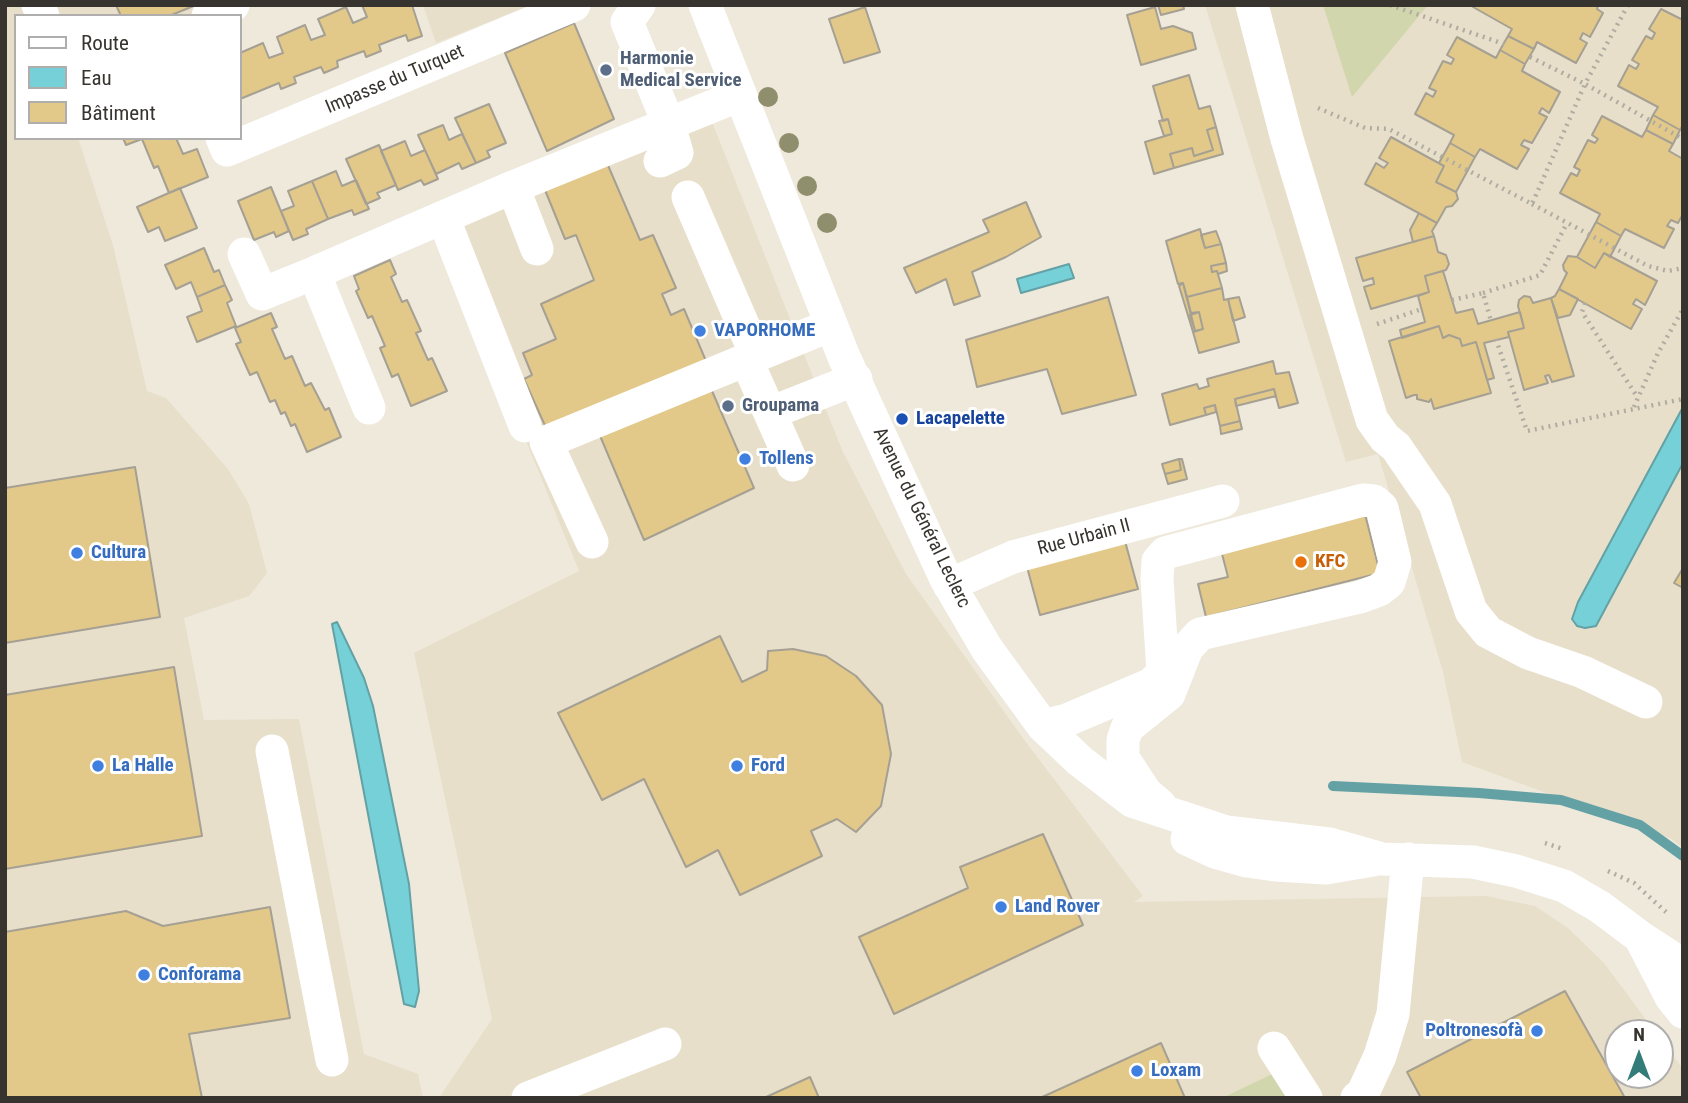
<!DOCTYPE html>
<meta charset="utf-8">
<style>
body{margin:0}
#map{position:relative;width:1688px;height:1103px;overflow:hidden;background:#eee9db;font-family:"Roboto Condensed",sans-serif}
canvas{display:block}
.frame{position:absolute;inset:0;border:7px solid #37342f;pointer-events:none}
.legend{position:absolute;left:14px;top:14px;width:228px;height:126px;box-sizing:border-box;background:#fff;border:2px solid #afaeac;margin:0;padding:9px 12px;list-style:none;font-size:21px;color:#37342f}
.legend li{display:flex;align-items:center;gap:14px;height:35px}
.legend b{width:35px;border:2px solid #afaeac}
.north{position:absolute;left:1604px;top:1019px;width:70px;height:70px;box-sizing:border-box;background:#fff;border:2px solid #afaeac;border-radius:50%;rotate:0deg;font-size:19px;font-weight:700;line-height:28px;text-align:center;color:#37342f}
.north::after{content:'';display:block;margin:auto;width:24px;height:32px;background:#347c79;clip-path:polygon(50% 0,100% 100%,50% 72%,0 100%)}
</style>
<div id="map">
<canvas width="1688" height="1103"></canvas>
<div class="frame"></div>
<ul class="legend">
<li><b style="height:9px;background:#fff"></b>Route</li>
<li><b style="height:19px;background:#76d0d7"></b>Eau</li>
<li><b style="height:19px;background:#e2c989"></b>Bâtiment</li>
</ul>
<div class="north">N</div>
</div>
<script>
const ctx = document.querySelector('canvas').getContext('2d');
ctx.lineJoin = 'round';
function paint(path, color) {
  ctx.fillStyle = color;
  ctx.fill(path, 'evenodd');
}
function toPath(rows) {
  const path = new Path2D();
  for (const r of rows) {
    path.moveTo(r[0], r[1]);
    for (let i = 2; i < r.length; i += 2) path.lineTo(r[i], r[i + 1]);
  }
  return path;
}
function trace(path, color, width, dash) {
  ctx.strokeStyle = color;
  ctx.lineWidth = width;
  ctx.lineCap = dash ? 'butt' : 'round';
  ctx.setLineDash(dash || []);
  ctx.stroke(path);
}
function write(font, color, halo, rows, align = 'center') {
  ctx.font = font + ' "Roboto Condensed",sans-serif';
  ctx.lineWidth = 6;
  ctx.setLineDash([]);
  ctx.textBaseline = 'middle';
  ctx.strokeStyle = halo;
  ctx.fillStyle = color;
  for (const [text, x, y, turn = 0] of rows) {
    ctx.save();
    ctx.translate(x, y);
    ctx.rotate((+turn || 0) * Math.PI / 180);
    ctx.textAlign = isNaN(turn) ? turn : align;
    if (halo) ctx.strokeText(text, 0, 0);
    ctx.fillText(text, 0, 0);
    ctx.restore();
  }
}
const built = toPath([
 [5,5,248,5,221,16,16,16,16,138,78,138,113,245,147,391,166,398,228,469,249,504,267,573,249,596,184,618,204,720,299,719,364,1054,418,1074,423,1098,5,1098],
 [423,5,531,5,436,43],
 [1205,5,1683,5,1683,848,1672,839,1462,762,1443,672,1378,454,1346,462],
 [710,117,842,450,906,574,1025,741,1143,896,1134,902,1486,896,1535,906,1568,928,1604,963,1656,1033,1618,1033,1618,1075,1660,1075,1660,1038,1683,1069,1683,1098,1291,1098,1274,1073,1222,1098,439,1098,492,1019,414,653,579,571,443,236]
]);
const green = toPath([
 [1323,5,1428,5,1352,97],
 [1274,1073,1291,1098,1222,1098]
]);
const water = toPath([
 [1069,264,1074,278,1021,293,1017,279,1069,264],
 [1683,407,1683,463,1596,626,1585,628,1577,626,1572,619,1578,602,1683,407],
 [337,622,364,678,373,706,409,884,419,991,415,1007,404,1004,332,624,337,622]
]);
const stream = toPath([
 [1333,786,1479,793,1561,800,1640,825,1683,856]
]);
const building = toPath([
 [116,5,196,5,169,16,121,16,116,5],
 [362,5,412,5,422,36,408,41,406,35,397,38,379,45,381,51,366,57,364,51,337,61,338,67,324,73,321,67,294,77,296,83,281,89,279,83,240,99,240,53,263,43,269,58,283,53,277,37,305,25,311,40,325,35,318,19,346,7,353,23,367,17,362,5],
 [1158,5,1183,5,1184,9,1161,15,1158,5],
 [1474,5,1598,5,1597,9,1603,13,1590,37,1583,33,1580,39,1587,43,1576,63,1537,42,1534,49,1508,36,1512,29,1473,7,1474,5],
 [865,7,880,52,844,63,829,19,865,7],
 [1155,7,1161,29,1173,26,1192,33,1196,49,1141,65,1127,15,1155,7],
 [1661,9,1683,20,1683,125,1680,130,1653,115,1658,107,1618,86,1629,65,1636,69,1639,64,1632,60,1646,36,1652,39,1655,33,1649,29,1661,9],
 [574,23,614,119,547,151,505,53,574,23],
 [1508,36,1534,49,1525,64,1500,50,1508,36],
 [1457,37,1496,58,1500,50,1525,64,1522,71,1560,92,1549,113,1542,108,1539,113,1547,117,1532,143,1524,140,1521,145,1529,149,1517,169,1480,149,1475,157,1450,143,1454,135,1415,114,1426,93,1433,97,1436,91,1429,88,1443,61,1451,64,1454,59,1447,55,1457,37],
 [1189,75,1199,109,1210,106,1216,127,1207,130,1213,150,1194,156,1192,148,1170,154,1174,168,1154,174,1145,142,1172,134,1168,119,1163,121,1153,86,1189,75],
 [489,104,506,143,487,151,490,157,476,163,455,118,489,104],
 [1653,115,1680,130,1673,144,1646,130,1653,115],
 [1602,116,1642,137,1646,130,1673,144,1669,151,1683,159,1683,214,1678,223,1671,220,1667,226,1674,229,1664,248,1625,229,1621,236,1596,222,1600,214,1560,193,1571,173,1577,176,1580,170,1574,167,1588,140,1595,143,1598,139,1592,135,1602,116],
 [1168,119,1172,134,1164,136,1159,121,1168,119],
 [443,125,449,140,462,134,476,163,462,169,459,163,436,174,418,135,443,125],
 [1216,127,1223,154,1174,168,1170,154,1192,148,1194,156,1213,150,1207,130,1216,127],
 [1391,137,1444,166,1436,182,1456,192,1458,199,1452,206,1446,207,1437,223,1365,184,1376,163,1384,168,1388,163,1379,158,1391,137],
 [123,138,176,138,183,154,197,149,208,177,169,193,158,166,154,168,142,139,126,145,123,138],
 [405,141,411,156,425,150,438,179,424,185,421,180,398,190,381,151,405,141],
 [1450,143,1475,157,1456,192,1436,182,1444,166,1439,163,1450,143],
 [379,145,396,185,377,193,380,198,366,204,346,159,379,145],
 [607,163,640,240,653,235,676,288,662,294,671,315,684,309,706,361,547,430,524,379,532,375,523,353,556,339,541,304,594,280,576,235,565,239,545,190,607,163],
 [336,171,342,186,356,180,369,209,354,215,352,210,328,219,312,181,336,171],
 [312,181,328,219,306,229,308,234,293,240,281,211,294,206,288,191,312,181],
 [271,187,289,231,276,237,274,232,254,240,238,201,271,187],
 [180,188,197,228,165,241,159,227,148,232,137,207,180,188],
 [1026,202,1041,237,1006,257,972,272,980,296,954,305,946,279,916,293,904,268,989,232,983,220,1026,202],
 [1419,213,1437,223,1432,231,1434,236,1413,242,1410,230,1419,213],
 [1596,222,1621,236,1610,257,1604,253,1595,268,1577,257,1596,222],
 [1200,229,1205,248,1221,244,1226,263,1211,266,1212,272,1217,271,1222,288,1187,297,1183,283,1178,284,1166,241,1200,229],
 [1216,231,1221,244,1205,248,1201,235,1216,231],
 [1434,236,1438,252,1446,255,1449,264,1446,270,1425,276,1429,292,1371,309,1364,287,1374,284,1373,278,1363,281,1356,258,1434,236],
 [204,248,214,272,219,270,225,285,197,297,191,282,176,289,165,265,204,248],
 [1604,253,1657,281,1645,305,1636,299,1633,304,1642,309,1631,329,1559,289,1567,273,1564,270,1563,265,1568,256,1577,257,1595,268,1604,253],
 [390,260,396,274,391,277,402,302,407,300,421,331,416,333,428,360,432,358,447,391,411,406,398,374,392,377,380,348,385,346,372,316,368,318,356,291,359,289,354,276,390,260],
 [1226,263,1227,271,1218,274,1217,271,1212,272,1211,266,1226,263],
 [1443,271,1456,313,1473,309,1478,324,1520,312,1524,328,1508,332,1509,337,1484,343,1494,378,1487,380,1476,342,1462,346,1460,339,1449,335,1443,338,1439,326,1402,338,1400,330,1425,322,1418,296,1429,292,1425,276,1443,271],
 [1183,283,1195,331,1193,332,1179,286,1183,283],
 [225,285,232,300,227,303,236,326,197,342,187,317,202,311,197,297,225,285],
 [1222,288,1224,300,1228,299,1239,342,1199,353,1193,332,1203,329,1199,312,1191,313,1187,297,1222,288],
 [1559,289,1578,299,1570,315,1558,318,1551,298,1555,296,1559,289],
 [1524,296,1530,297,1533,303,1551,298,1574,376,1552,382,1549,375,1545,376,1548,383,1524,390,1508,332,1524,328,1518,306,1519,300,1524,296],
 [1108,297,1136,395,1062,414,1047,369,977,387,966,340,1108,297],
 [1239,297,1245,317,1233,321,1228,299,1239,297],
 [1199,312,1203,329,1195,331,1190,315,1199,312],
 [271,313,277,327,272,329,285,359,292,356,305,386,311,383,325,410,329,408,341,437,307,452,295,424,291,426,285,412,281,414,275,400,270,402,257,372,250,375,236,344,241,342,235,328,271,313],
 [1439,326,1443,338,1449,335,1460,339,1462,346,1476,342,1491,393,1434,409,1431,399,1429,402,1417,399,1417,395,1414,395,1406,398,1389,341,1439,326],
 [1273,361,1276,374,1289,372,1298,403,1279,408,1274,389,1235,399,1240,421,1220,426,1215,405,1204,408,1206,415,1170,425,1162,394,1197,384,1199,389,1209,386,1207,379,1273,361],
 [709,384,754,488,644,540,598,431,709,384],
 [1274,389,1276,396,1236,406,1235,399,1274,389],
 [1215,405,1216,412,1206,415,1204,408,1215,405],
 [1240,421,1242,429,1221,434,1220,426,1240,421],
 [1179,459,1181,470,1165,474,1162,464,1179,459],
 [1179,459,1182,459,1187,479,1168,484,1165,474,1181,470,1179,459],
 [135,467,160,617,5,643,5,488,135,467],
 [1365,514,1380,573,1206,617,1198,584,1228,577,1221,550,1365,514],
 [1125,541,1138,589,1040,615,1027,567,1125,541],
 [1683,568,1683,588,1674,583,1683,568],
 [720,636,742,682,767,670,768,651,793,649,826,656,856,676,882,705,891,754,881,806,856,832,837,819,811,831,822,856,740,895,718,850,686,867,644,779,602,800,558,713,720,636],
 [174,667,202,836,5,869,5,695,174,667],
 [1043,834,1083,925,894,1014,859,937,968,888,960,867,1043,834],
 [270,907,290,1018,189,1034,202,1098,5,1098,5,932,126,911,163,926,270,907],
 [1565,991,1625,1098,1421,1098,1407,1072,1565,991],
 [1161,1043,1185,1098,1040,1098,1161,1043],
 [810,1077,819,1098,764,1098,810,1077]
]);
const path = toPath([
 [1390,5,1504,44],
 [1628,5,1585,84,1683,139],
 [1318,108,1365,128,1389,129,1532,204,1585,84,1530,57],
 [1532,204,1648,266,1668,271,1683,268],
 [1483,293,1540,275,1567,223],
 [1452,300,1483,293,1491,321],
 [1585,303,1582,312,1638,398],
 [1377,324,1422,309],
 [1496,339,1527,431,1683,399],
 [1634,407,1658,353,1683,309],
 [1545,843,1563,849],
 [1608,871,1634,883,1666,912]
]);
const minor = toPath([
 [38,5,43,16],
 [639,5,627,22,669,125,677,153,660,161],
 [705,5,844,357,946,579,987,649,1043,726,1080,761,1132,801,1226,832,1329,844,1382,859,1473,862,1516,871,1564,886,1600,907,1640,937,1683,965],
 [1252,5,1287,139,1372,420,1385,438,1396,447,1435,504,1471,611,1488,632,1528,653,1583,672,1646,702],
 [208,16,233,5],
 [222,138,227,150,574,5],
 [513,187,537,249],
 [688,197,756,355],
 [443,217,525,426],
 [244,254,262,294,314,273,513,187,740,95],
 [314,273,369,408],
 [746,359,793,465],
 [770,413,856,379],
 [592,542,546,442,831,325],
 [949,585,1013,557,1223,501],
 [1152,684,1163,672,1157,579,1158,561,1165,553,1363,500,1374,501,1382,508,1395,562,1389,582,1379,590,1360,597,1200,634,1187,648,1169,694,1127,728,1123,740,1123,758,1146,793,1160,805],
 [1043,726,1067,720,1152,684,1169,694],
 [272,751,332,1060],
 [1187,839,1215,852,1247,861,1275,865,1326,868,1373,860],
 [1640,937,1671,997,1683,1012],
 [1274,1048,1306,1098],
 [528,1098,665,1044],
 [1357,1098,1362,1095,1380,1056,1393,1014,1408,859]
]);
const trees = [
 [768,97],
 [789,143],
 [807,186],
 [827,223]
];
const markers = [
 [606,70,7,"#5c6f8a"],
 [700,331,7,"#3f7fe0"],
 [728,406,7,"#5c6f8a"],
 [902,419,7,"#1a4fb4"],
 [745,459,7,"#3f7fe0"],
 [77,553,7,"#3f7fe0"],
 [1301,562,7,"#e8710a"],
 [98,766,7,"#3f7fe0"],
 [737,766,7,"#3f7fe0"],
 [1001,907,7,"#3f7fe0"],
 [144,975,7,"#3f7fe0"],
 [1537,1031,7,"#3f7fe0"],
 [1137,1071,7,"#3f7fe0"]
];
const serviceNames = [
 ["Harmonie",620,59],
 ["Medical Service",620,81],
 ["Groupama",742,406]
];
const streetNames = [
 ["Impasse du Turquet",395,80,-23],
 ["Avenue du Général Leclerc",921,518,64],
 ["Rue Urbain II",1084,538,-15]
];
const shopNames = [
 ["VAPORHOME",714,331],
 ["Tollens",759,459],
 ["Cultura",91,553],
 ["La Halle",112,766],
 ["Ford",751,766],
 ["Land Rover",1015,907],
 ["Conforama",158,975],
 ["Poltronesofà",1523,1031,"right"],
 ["Loxam",1151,1071]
];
const transitNames = [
 ["Lacapelette",916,419]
];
const foodNames = [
 ["KFC",1315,562]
];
paint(built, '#e7dfca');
paint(green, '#d1d6ad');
paint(water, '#76d0d7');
trace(water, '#63a1a5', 2);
trace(stream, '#63a1a5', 10);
paint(building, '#e2c989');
trace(building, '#a5a093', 2);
trace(path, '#b0aca1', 4.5, [2, 5]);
trace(minor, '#fff', 33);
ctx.fillStyle = '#8f8f6e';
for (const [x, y] of trees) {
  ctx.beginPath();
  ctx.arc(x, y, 10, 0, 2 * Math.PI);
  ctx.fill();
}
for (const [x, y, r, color] of markers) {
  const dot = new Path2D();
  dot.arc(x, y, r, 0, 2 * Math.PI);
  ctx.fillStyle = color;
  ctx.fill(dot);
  trace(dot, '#fff', 2.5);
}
write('bold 19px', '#4e5e75', '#fff', serviceNames, 'left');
write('19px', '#37342f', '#fff', streetNames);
write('bold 19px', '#366cbe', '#fff', shopNames, 'left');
write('bold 19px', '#164399', '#fff', transitNames, 'left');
write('bold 19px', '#c56008', '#fff', foodNames, 'left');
</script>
